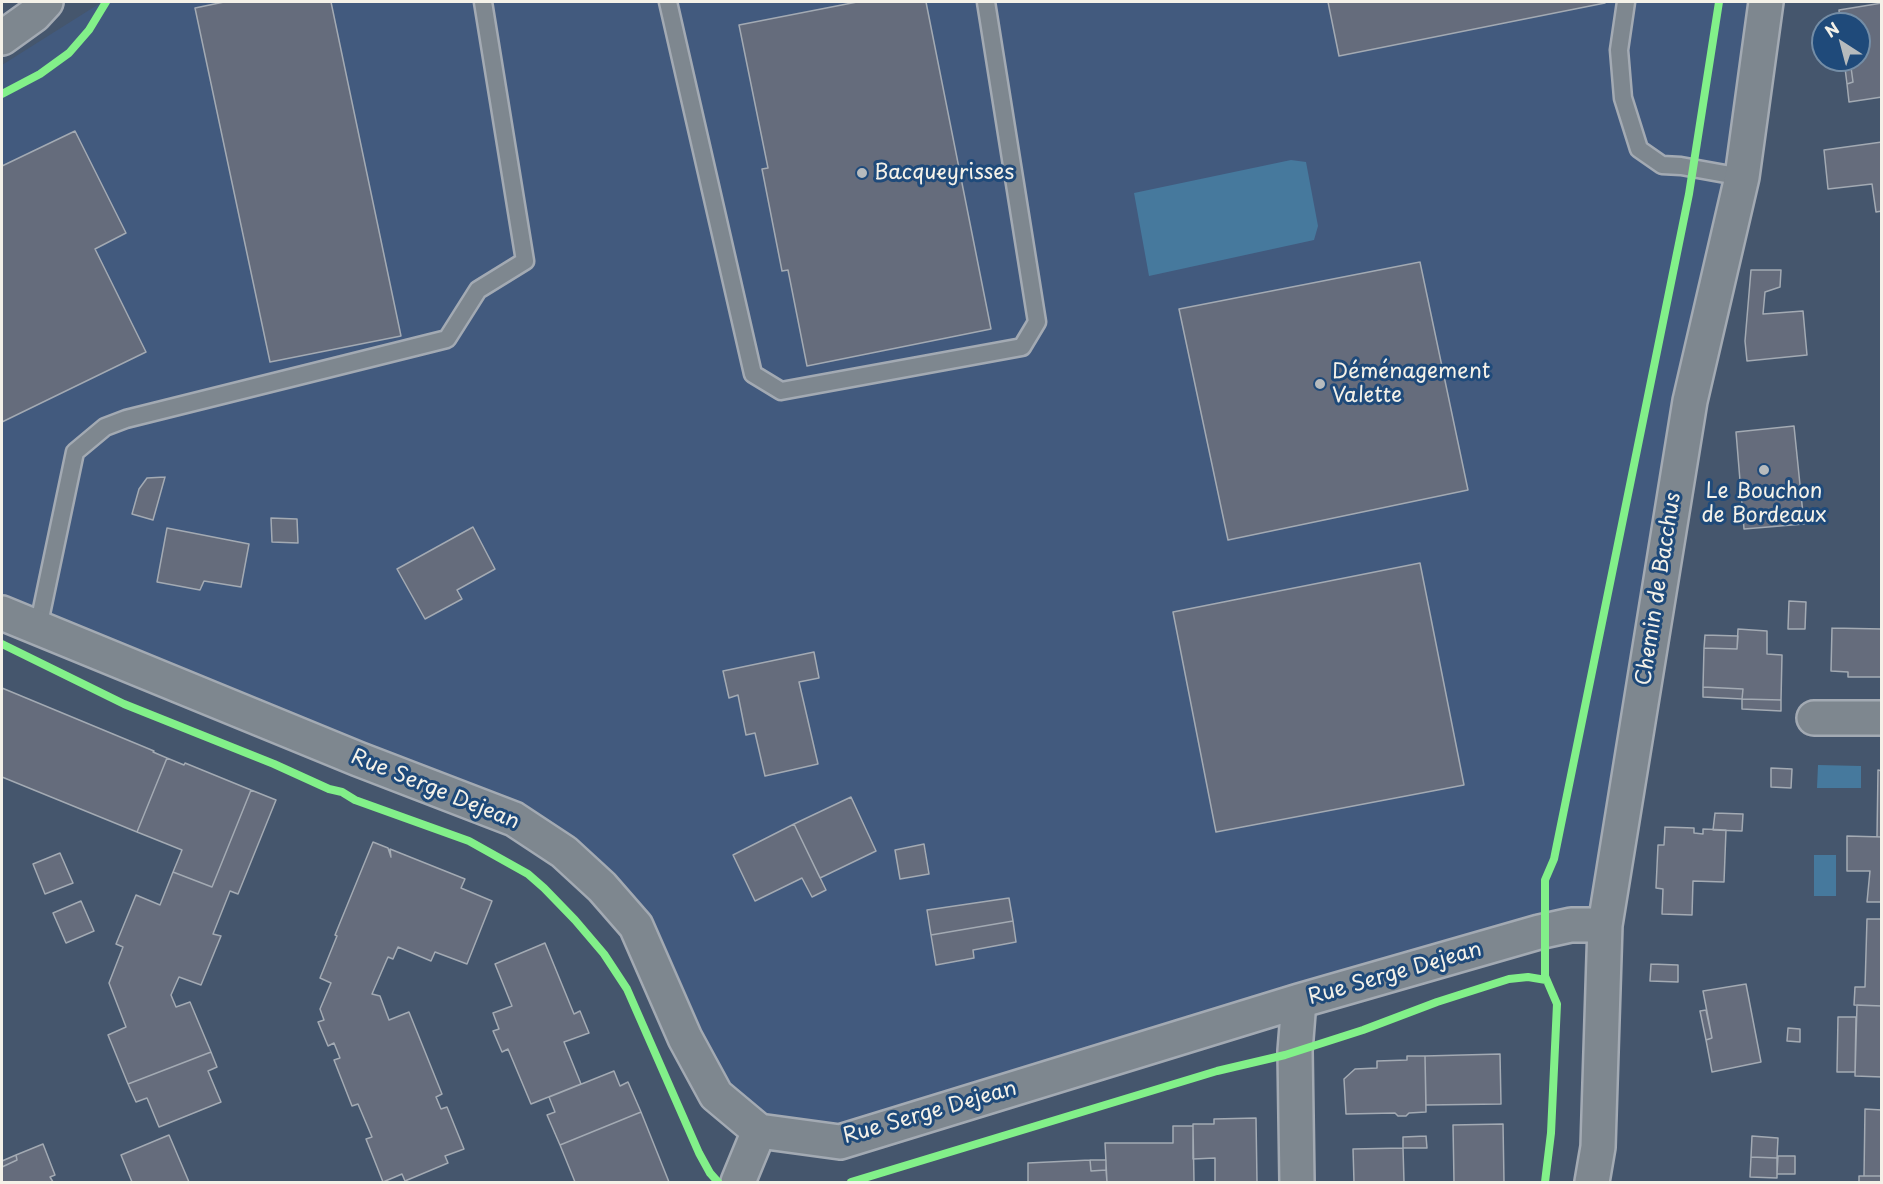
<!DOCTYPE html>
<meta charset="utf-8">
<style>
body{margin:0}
#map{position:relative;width:1883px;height:1184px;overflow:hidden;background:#45566d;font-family:"Playpen Sans",sans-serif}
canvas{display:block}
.frame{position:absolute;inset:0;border:3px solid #f4f1e8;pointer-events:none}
.north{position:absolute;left:1811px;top:12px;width:60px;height:60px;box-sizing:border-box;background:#1f4a7a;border:2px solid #748da6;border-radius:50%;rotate:324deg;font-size:16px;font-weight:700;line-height:24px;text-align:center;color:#f4f1e8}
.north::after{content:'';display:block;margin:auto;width:21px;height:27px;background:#b7bbbd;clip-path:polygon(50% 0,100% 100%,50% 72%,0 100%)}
</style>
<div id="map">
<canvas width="1883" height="1184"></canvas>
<div class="frame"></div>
<div class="north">N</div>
</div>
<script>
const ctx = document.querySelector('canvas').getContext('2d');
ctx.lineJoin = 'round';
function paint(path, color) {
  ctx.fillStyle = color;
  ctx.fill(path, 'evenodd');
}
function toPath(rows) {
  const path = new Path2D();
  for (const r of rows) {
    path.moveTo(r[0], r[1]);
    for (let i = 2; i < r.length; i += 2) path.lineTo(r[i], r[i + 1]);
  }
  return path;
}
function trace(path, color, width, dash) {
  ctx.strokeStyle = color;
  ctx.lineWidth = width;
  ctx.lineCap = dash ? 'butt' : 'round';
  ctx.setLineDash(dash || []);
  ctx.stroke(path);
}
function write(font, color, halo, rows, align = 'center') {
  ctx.font = font + ' "Playpen Sans",sans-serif';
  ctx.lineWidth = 6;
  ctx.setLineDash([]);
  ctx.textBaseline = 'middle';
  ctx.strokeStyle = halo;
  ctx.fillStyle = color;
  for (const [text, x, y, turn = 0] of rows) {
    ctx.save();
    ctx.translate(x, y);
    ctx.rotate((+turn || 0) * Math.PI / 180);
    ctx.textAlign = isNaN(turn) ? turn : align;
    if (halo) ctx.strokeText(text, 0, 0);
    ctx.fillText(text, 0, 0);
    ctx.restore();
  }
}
const built = toPath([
 [102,2,1766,2,1605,925,840,1142,759,1131,716,1095,636,926,564,852,2,613,2,65]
]);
const water = toPath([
 [1291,160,1306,162,1318,226,1314,240,1149,276,1134,193],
 [1818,765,1861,766,1861,788,1817,788],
 [1814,855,1836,855,1836,896,1814,896]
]);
const building = toPath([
 [224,2,331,2,401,336,270,362,195,8,224,2],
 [857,2,926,2,991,329,807,366,788,270,782,271,762,169,768,168,739,25,857,2],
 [1328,2,1605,2,1605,3,1339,56,1328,2],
 [1882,3,1882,97,1849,102,1847,84,1853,82,1850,60,1859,60,1859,24,1840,24,1839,10,1882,3],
 [1844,60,1850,60,1853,82,1847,84,1844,60],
 [75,131,126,233,95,249,146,352,2,422,2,166,75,131],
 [1882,142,1882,211,1876,212,1872,184,1828,189,1824,150,1882,142],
 [1420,262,1468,490,1228,540,1179,309,1420,262],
 [1751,270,1781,270,1780,287,1765,292,1763,314,1803,311,1807,355,1747,361,1745,341,1751,270],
 [1794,426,1804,524,1744,529,1736,432,1794,426],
 [165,477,153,520,132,514,139,489,147,478,165,477],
 [271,518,297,519,298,543,272,542,271,518],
 [473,527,495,569,457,590,462,599,425,619,397,569,473,527],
 [167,528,249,544,241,587,204,581,200,590,157,582,167,528],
 [1420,563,1464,785,1216,832,1173,612,1420,563],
 [1789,601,1806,602,1805,629,1788,629,1789,601],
 [1832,628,1882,629,1882,677,1848,677,1848,672,1831,671,1832,628],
 [1738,629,1767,631,1767,654,1782,655,1781,700,1742,699,1743,689,1703,687,1704,648,1737,649,1738,629],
 [1705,635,1738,636,1737,649,1704,648,1705,635],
 [814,652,819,678,799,682,818,764,765,776,755,733,746,735,738,695,729,698,723,671,814,652],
 [1703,687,1743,689,1742,699,1703,697,1703,687],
 [2,688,154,751,153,752,167,758,137,832,2,777,2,688],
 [1742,699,1781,700,1781,711,1742,709,1742,699],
 [167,758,184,765,185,763,251,790,212,887,173,872,182,850,137,832,167,758],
 [1771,768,1792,769,1791,788,1771,787,1771,768],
 [1878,770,1882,771,1882,837,1877,837,1878,770],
 [251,790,276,800,238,894,230,891,213,934,221,936,201,985,179,977,171,995,176,1007,190,1002,211,1052,128,1084,108,1035,126,1027,109,983,123,947,116,944,136,895,160,905,173,872,212,887,251,790],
 [851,797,876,851,820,878,794,824,851,797],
 [1715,813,1743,814,1742,831,1713,830,1715,813],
 [794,824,826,890,812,897,802,878,755,901,733,855,794,824],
 [1665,827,1694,828,1694,833,1703,834,1703,829,1726,830,1724,882,1693,881,1692,915,1662,914,1663,889,1656,888,1658,845,1664,845,1665,827],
 [1847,836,1882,837,1882,902,1867,902,1870,871,1847,871,1847,836],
 [373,842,388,848,391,857,390,849,465,879,461,888,492,901,467,964,435,952,431,961,398,947,393,959,388,957,372,994,380,996,389,1020,409,1012,442,1094,436,1097,441,1109,447,1107,464,1149,445,1156,448,1163,405,1181,402,1174,383,1182,366,1139,372,1137,358,1104,352,1106,334,1060,340,1058,334,1043,328,1046,318,1022,324,1020,320,1009,331,983,320,978,337,936,335,935,373,842],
 [924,844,929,874,900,879,895,850,924,844],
 [60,853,73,883,45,894,33,864,60,853],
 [1009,898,1013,921,931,935,927,910,1009,898],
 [81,901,94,931,66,943,53,913,81,901],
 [1867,919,1882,919,1882,1006,1854,1005,1855,987,1865,987,1867,919],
 [1013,921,1016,942,973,950,974,958,936,965,931,935,1013,921],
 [545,943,574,1014,580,1011,589,1033,564,1042,581,1084,531,1104,508,1049,502,1052,493,1031,499,1029,493,1013,512,1006,495,964,545,943],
 [1651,964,1678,965,1678,982,1650,981,1651,964],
 [1746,984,1761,1062,1712,1072,1706,1040,1712,1038,1703,991,1746,984],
 [1857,1005,1882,1006,1882,1077,1855,1076,1857,1005],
 [1706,1010,1712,1038,1706,1040,1700,1011,1706,1010],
 [1838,1017,1856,1017,1855,1072,1837,1072,1838,1017],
 [1788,1028,1800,1029,1800,1042,1787,1041,1788,1028],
 [211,1052,217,1067,208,1071,221,1102,159,1127,147,1098,136,1102,128,1084,211,1052],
 [1500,1054,1501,1104,1426,1105,1425,1056,1500,1054],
 [1407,1056,1425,1056,1426,1112,1409,1113,1406,1116,1398,1116,1395,1113,1346,1114,1344,1079,1355,1069,1377,1068,1377,1061,1407,1060,1407,1056],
 [614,1071,620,1086,628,1082,641,1112,560,1145,547,1115,555,1112,549,1097,614,1071],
 [1865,1109,1882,1110,1882,1176,1864,1176,1865,1109],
 [641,1112,669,1182,575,1182,560,1145,641,1112],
 [1256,1118,1257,1182,1215,1182,1215,1158,1193,1159,1193,1124,1214,1124,1214,1119,1256,1118],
 [1503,1124,1504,1182,1454,1182,1453,1125,1503,1124],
 [1173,1126,1193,1126,1194,1182,1107,1182,1105,1143,1173,1143,1173,1126],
 [169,1135,189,1182,132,1182,121,1155,169,1135],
 [1426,1136,1427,1148,1403,1148,1403,1137,1426,1136],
 [1752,1136,1778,1138,1777,1158,1751,1157,1752,1136],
 [43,1144,55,1175,50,1177,53,1182,2,1182,2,1167,17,1160,16,1155,43,1144],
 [1353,1149,1403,1148,1404,1182,1354,1182,1353,1149],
 [16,1155,17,1160,2,1167,2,1161,16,1155],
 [1778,1156,1795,1156,1795,1174,1777,1174,1778,1156],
 [1751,1157,1777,1158,1777,1178,1750,1177,1751,1157],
 [1090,1160,1106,1160,1106,1170,1091,1171,1090,1160],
 [1090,1160,1091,1171,1106,1170,1107,1182,1028,1182,1028,1163,1090,1160],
 [1859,1176,1882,1176,1882,1182,1859,1182,1859,1176]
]);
const lane = toPath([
 [668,2,753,374,781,391,1022,347,1037,322,986,2],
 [1626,2,1619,50,1623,98,1639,149,1662,165,1681,166,1742,177],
 [38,628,75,452,105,427,126,419,447,339,478,290,525,261,483,2]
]);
const street = toPath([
 [2,38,34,15,46,2],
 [2,613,358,759,514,819,564,852,602,887,636,926,685,1038,716,1095,759,1131,840,1142,1299,1001,1539,932,1571,925,1605,925],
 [1814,718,1882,718],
 [738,1182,759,1131],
 [1297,1182,1295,1051,1299,1001],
 [1592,1182,1598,1147,1605,925,1690,401,1742,177,1766,2]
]);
const cycleway = toPath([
 [2,94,40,74,69,53,89,30,106,2],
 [2,644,124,704,274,764,329,789,342,792,355,800,469,841,528,874,544,888,575,920,604,954,627,989,699,1153,710,1173,718,1182],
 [851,1182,1217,1071,1285,1055,1363,1030,1437,1002,1509,979,1528,977,1546,980],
 [1545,1182,1551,1133,1557,1004,1545,976,1545,880,1554,859,1689,194,1719,2]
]);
const markers = [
 [862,173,6,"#b7bbbd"],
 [1320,384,6,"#b7bbbd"],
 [1764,470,6,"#b7bbbd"]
];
const poiNames = [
 ["Bacqueyrisses",874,173],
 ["Déménagement",1332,372],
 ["Valette",1332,396],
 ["Le Bouchon",1764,492,"center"],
 ["de Bordeaux",1764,516,"center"]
];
const streetNames = [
 ["Chemin de Bacchus",1659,589,-81],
 ["Rue Serge Dejean",435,790,22],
 ["Rue Serge Dejean",1395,974,-16],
 ["Rue Serge Dejean",930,1113,-16]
];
paint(built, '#425a7e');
paint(water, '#46799d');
paint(building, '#656c7c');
trace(building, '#a3aab3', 1.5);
trace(lane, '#a3aab3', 21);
trace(street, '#a3aab3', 38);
trace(lane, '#7e878f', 16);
trace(street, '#7e878f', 33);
trace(cycleway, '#82f089', 8);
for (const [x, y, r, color] of markers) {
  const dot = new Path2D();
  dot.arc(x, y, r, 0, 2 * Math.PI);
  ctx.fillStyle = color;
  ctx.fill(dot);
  trace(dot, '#1f4a7a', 2);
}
write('21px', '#f4f1e8', '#1f4a7a', poiNames, 'left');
write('21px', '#f4f1e8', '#1f4a7a', streetNames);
</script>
